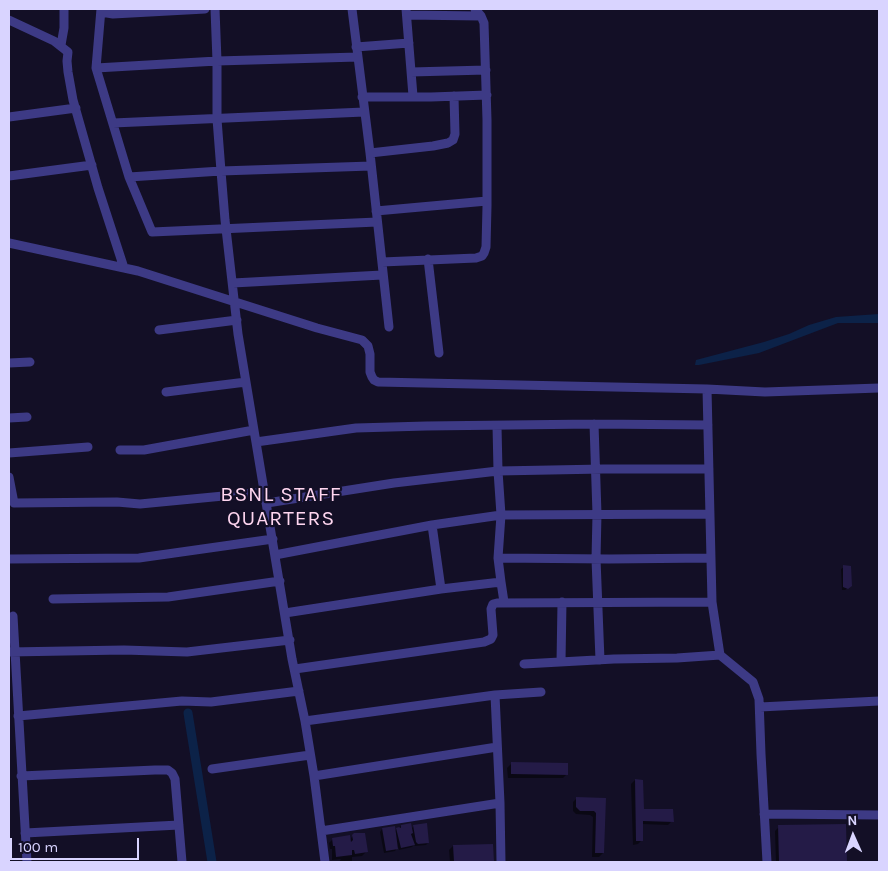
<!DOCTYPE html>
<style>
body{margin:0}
#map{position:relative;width:888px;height:871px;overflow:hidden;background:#130f26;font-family:Karla,sans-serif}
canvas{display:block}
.frame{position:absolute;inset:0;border:10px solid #d9d4ff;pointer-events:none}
.north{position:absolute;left:828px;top:811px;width:50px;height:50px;-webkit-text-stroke:4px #130f26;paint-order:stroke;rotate:358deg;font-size:14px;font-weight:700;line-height:20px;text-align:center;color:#d9d4ff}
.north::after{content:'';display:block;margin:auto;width:18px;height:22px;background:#d9d4ff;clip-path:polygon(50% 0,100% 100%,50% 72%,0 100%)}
.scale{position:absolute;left:10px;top:838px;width:129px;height:22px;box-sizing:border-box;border:2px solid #d9d4ff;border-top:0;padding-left:6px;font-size:15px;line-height:18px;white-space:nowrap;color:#d9d4ff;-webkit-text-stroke:4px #130f26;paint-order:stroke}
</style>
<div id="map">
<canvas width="888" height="871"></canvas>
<div class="frame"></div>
<div class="north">N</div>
<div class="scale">100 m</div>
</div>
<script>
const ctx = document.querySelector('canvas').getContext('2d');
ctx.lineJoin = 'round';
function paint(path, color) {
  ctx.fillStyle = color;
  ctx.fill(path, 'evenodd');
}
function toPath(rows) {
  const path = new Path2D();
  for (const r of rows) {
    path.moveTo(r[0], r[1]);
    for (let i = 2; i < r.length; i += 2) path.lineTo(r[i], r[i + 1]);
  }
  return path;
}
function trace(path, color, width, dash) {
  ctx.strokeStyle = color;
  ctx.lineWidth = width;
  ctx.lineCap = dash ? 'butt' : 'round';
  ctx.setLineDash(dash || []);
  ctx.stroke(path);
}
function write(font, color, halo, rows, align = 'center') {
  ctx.font = font + ' Karla,sans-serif';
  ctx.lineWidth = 4.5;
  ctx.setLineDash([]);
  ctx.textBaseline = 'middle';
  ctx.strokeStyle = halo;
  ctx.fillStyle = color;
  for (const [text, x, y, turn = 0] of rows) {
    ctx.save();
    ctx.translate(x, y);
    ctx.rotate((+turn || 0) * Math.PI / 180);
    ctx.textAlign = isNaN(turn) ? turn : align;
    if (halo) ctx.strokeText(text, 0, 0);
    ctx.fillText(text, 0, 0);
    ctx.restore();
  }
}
const water = toPath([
 [879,314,879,323,838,323,759,353,699,365,695,365,696,360,764,342,789,334,809,325,836,317]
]);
const shadow = toPath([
 [844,567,848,588,845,590,842,590,841,569],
 [511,764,567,774,563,778,508,778,507,768],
 [635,780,643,810,672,821,668,825,642,824,642,840,638,844,633,845,631,784],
 [577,798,605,800,603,853,599,857,592,857,593,817,590,815,576,814,573,811,573,802],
 [401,826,411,829,414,826,428,843,426,845,415,846,414,845,412,847,399,850,398,847,395,851,384,853,380,832,382,829,394,831],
 [779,827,846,861,845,862,776,862,775,831],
 [354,835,366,852,362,856,352,857,352,862,339,862,341,859,332,860,332,849,330,849,329,843,333,839,349,840],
 [491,845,492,862,450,862,449,850,453,846]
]);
const canal = toPath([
 [188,713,212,862]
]);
const building = toPath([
 [843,565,851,566,852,586,848,589,843,587],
 [511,762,568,763,568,775,511,774],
 [635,779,643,780,644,809,673,809,674,822,643,821,643,841,636,841],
 [576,797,606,798,604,853,595,853,596,813,594,811,580,811,576,807],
 [411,823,413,833,411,834,415,845,401,848,396,828,399,827,401,828,401,825],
 [427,823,429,843,418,844,416,842,413,825],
 [846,824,847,862,779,862,778,825],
 [395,826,398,849,386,851,382,828],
 [354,833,365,833,368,852,355,854,354,850,352,850,352,855,336,857,335,846,333,846,332,838,350,835,351,842,353,840,352,835],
 [493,844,494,862,454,862,453,845]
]);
const minor = toPath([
 [101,9,96,68,129,177,152,232,377,222],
 [215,9,217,61,217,119,221,171,225,220,238,334,292,659,305,721,314,776,325,862],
 [352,9,370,153,389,327],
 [406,9,413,96],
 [101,12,113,14,205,9],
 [407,15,481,16],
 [9,20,54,41,68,52,67,61,68,72,73,100,98,188,124,268],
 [61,45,64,28,64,9],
 [356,47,409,43],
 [96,68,217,61,358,57],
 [411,72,486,70],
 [362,97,431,97,487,95],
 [9,117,76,108],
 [113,123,364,112],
 [370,153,433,146,448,143,453,140,455,134,454,96],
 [9,176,92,165],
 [129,177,221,171,371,166],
 [376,211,487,201],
 [9,243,138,271,317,328,362,340,368,346,370,354,370,372,372,377,374,380,378,382,707,389,765,392,879,388],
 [428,259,439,353],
 [382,262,476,258,482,256,484,253,486,247,487,206,487,120,484,23,481,16,475,9],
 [233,283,382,275],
 [159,330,237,320],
 [9,363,30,362],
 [707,389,712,602,720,655,753,682,759,699,761,754,767,862],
 [166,392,246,382],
 [9,418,27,417],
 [594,424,597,514,596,559,600,660],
 [497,426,498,471,501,515,498,558,501,582],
 [256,442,356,428,426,426,594,424,708,425],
 [120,450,144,450,254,430],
 [9,453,88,447],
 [9,477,14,503,117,502,140,504,265,492],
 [267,503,394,483,498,471,603,469,709,469],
 [432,525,441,589],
 [275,555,432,525,501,515,710,514],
 [498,558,609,559,711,558],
 [9,559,139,558,273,539],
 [53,599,168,597,280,581],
 [285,613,441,589,501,582,504,602],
 [13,616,27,862],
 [9,652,124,650,187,652,290,640],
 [561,662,562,602],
 [524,664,614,659,677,658,720,655],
 [295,669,484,642,491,639,493,635,491,609,493,604,497,603,712,602],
 [495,695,500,803,501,862],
 [760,707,879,701],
 [18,716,182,701,211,702,299,691],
 [305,721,495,695,541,692],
 [212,769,310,755],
 [21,776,155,770,168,770,172,773,175,779,182,862],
 [314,776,497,747],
 [764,814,879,815],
 [321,831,500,803],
 [25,833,179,825]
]);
const quarterNames = [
 ["BSNL STAFF",281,495],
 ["QUARTERS",281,519]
];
paint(water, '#0c2248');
paint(shadow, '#0007');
trace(canal, '#0c2248', 9);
paint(building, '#241b47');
trace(minor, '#3d3a85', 9);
ctx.letterSpacing = '1px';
write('21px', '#ffd6f0', '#130f26', quarterNames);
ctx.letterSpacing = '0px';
</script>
